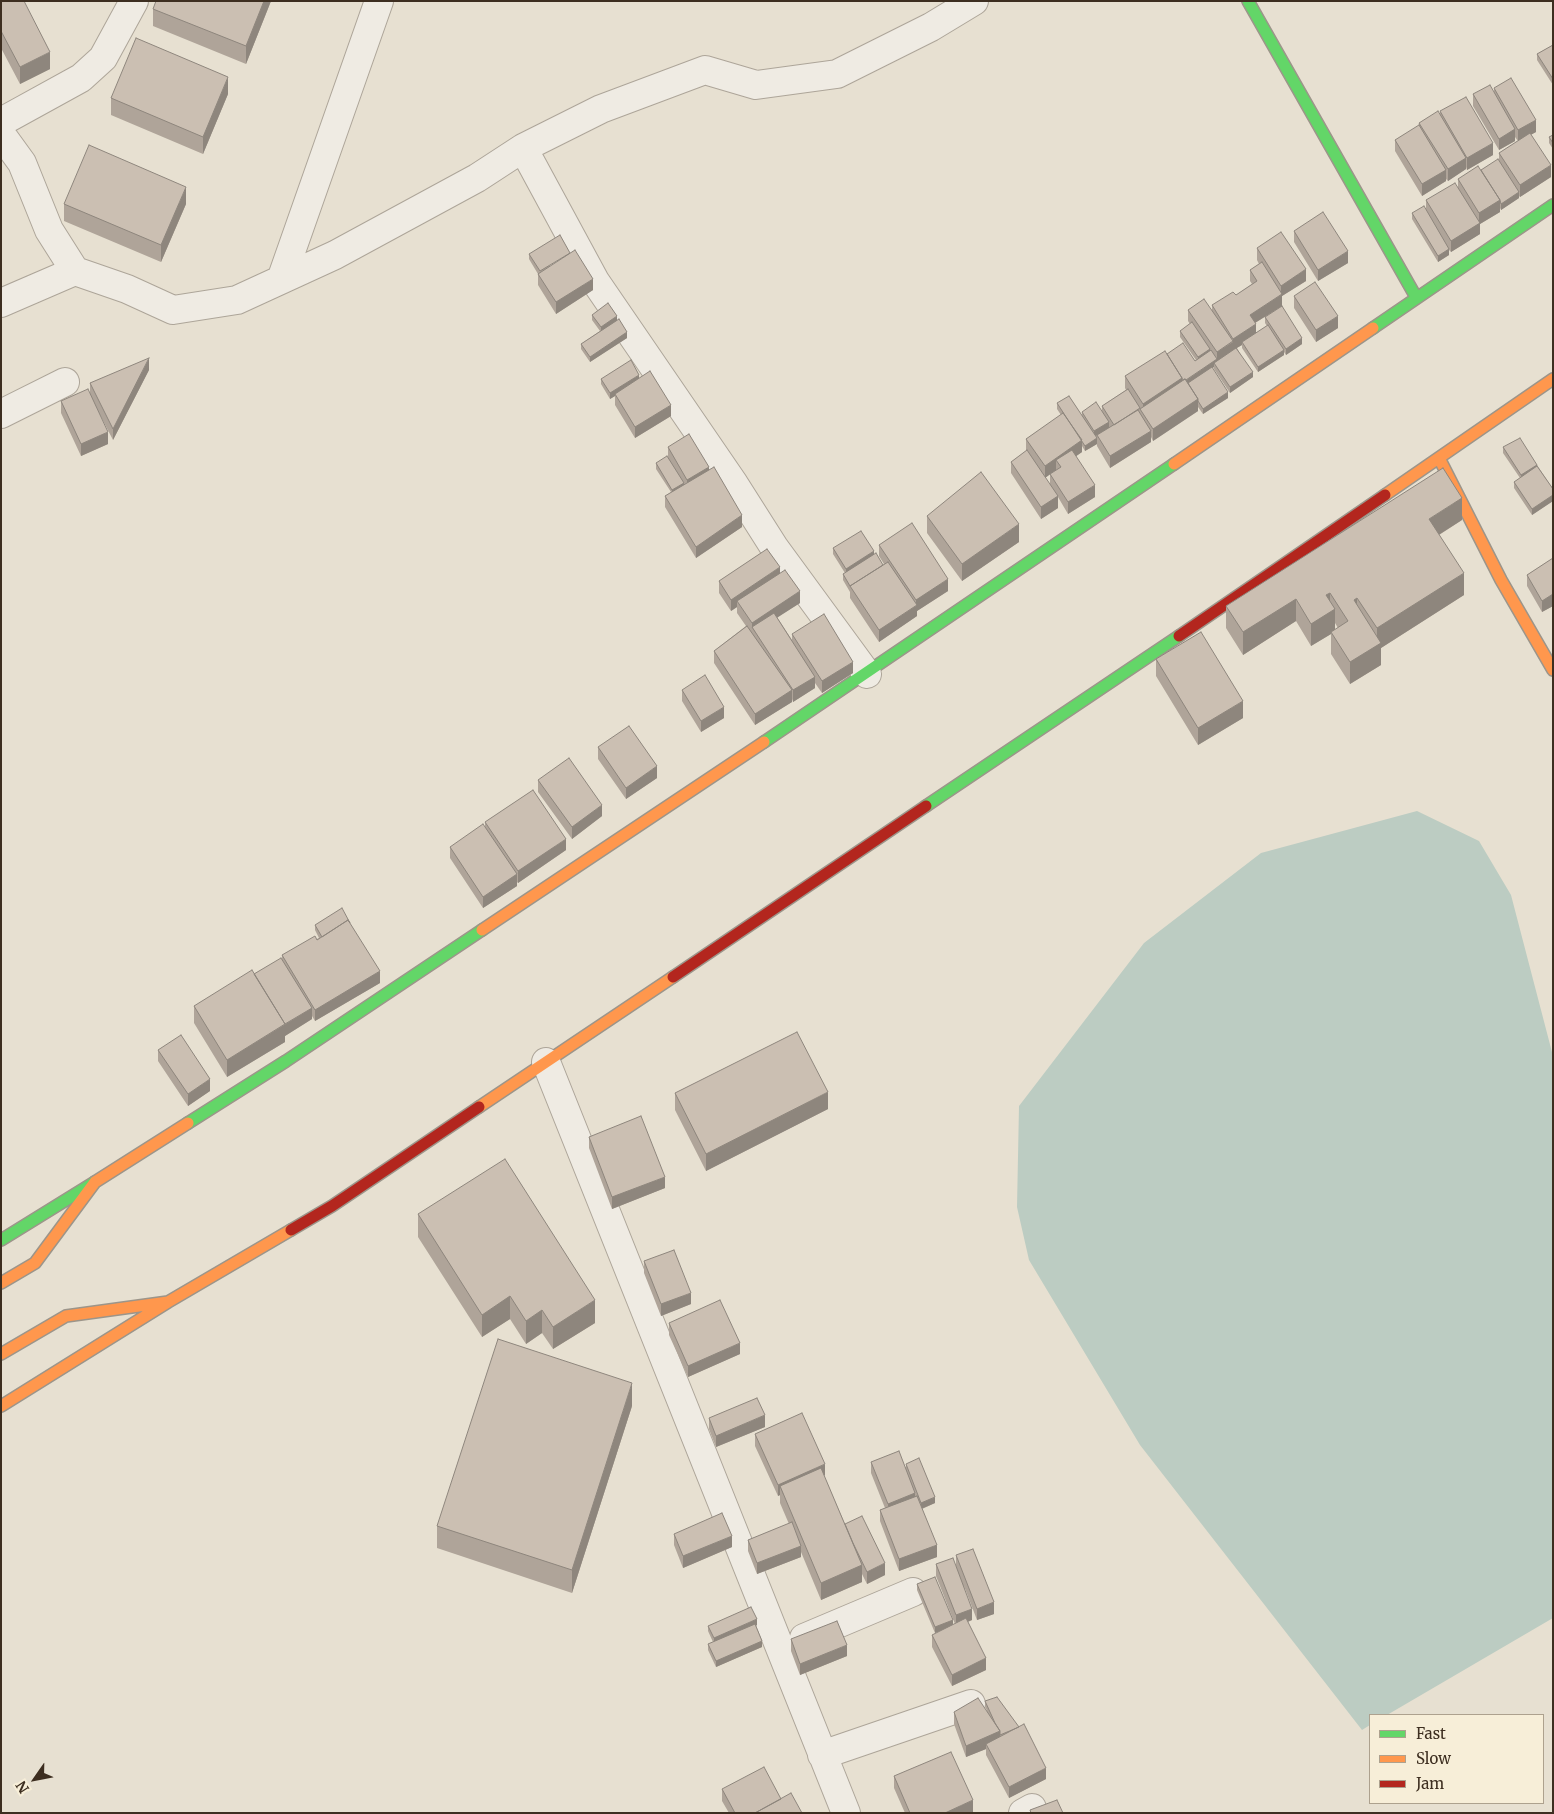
<!DOCTYPE html>
<style>
body{margin:0}
#map{position:relative;width:1554px;height:1814px;overflow:hidden;background:#e7e0d1;font-family:Merriweather,serif}
canvas{display:block}
.frame{position:absolute;inset:0;border:2px solid #3d2e20;pointer-events:none}
.legend{position:absolute;left:1369px;top:1714px;width:175px;height:90px;box-sizing:border-box;background:#f7eed8;border:1px solid #ada18e;margin:0;padding:6px 9px;list-style:none;font-size:15px;color:#3d2e20}
.legend li{display:flex;align-items:center;gap:10px;height:25px}
.legend b{width:25px;border:1px solid #ada18e}
.north{position:absolute;left:10px;top:1754px;width:50px;height:50px;-webkit-text-stroke:4px #f7eed8;paint-order:stroke;rotate:237deg;font-size:14px;font-weight:700;line-height:20px;text-align:center;color:#3d2e20}
.north::after{content:'';display:block;margin:auto;width:18px;height:22px;background:#3d2e20;clip-path:polygon(50% 0,100% 100%,50% 72%,0 100%)}
</style>
<div id="map">
<canvas width="1554" height="1814"></canvas>
<div class="frame"></div>
<ul class="legend">
<li><b style="height:6px;background:#63d668"></b>Fast</li>
<li><b style="height:6px;background:#ff974d"></b>Slow</li>
<li><b style="height:6px;background:#b3261e"></b>Jam</li>
</ul>
<div class="north">N</div>
</div>
<script>
const ctx = document.querySelector('canvas').getContext('2d');
ctx.lineJoin = 'round';
function paint(path, color) {
  ctx.fillStyle = color;
  ctx.fill(path, 'evenodd');
}
function toPath(rows) {
  const path = new Path2D();
  for (const r of rows) {
    path.moveTo(r[0], r[1]);
    for (let i = 2; i < r.length; i += 2) path.lineTo(r[i], r[i + 1]);
  }
  return path;
}
function trace(path, color, width, dash) {
  ctx.strokeStyle = color;
  ctx.lineWidth = width;
  ctx.lineCap = dash ? 'butt' : 'round';
  ctx.setLineDash(dash || []);
  ctx.stroke(path);
}
const water = toPath([
 [1417,811,1479,841,1511,895,1553,1056,1553,1618,1387,1715,1370,1715,1370,1725,1362,1730,1140,1445,1029,1260,1017,1207,1019,1106,1144,943,1261,853]
]);
const street = toPath([
 [1,122,81,78,103,58,134,1],
 [1,134,22,163,49,230,75,271,127,289,173,310,237,300,335,255,477,178,523,148,601,109,705,70,756,85,837,74,931,27,974,1],
 [523,148,595,281,734,484,774,547,867,674],
 [281,280,379,1],
 [1,303,75,271],
 [1,414,65,382],
 [546,1062,846,1813],
 [804,1638,913,1592],
 [822,1755,971,1704],
 [1023,1813,1032,1808]
]);
const fast = toPath([
 [1248,1,1416,297],
 [1373,328,1553,205],
 [764,742,1174,464],
 [926,806,1179,636],
 [188,1123,286,1061,482,930],
 [1,1240,95,1182]
]);
const slow = toPath([
 [1439,458,1501,580,1553,670],
 [1174,464,1373,328],
 [1385,495,1553,379],
 [482,930,764,742],
 [479,1107,673,977],
 [1,1283,35,1263,95,1182,188,1123],
 [1,1354,66,1316,168,1302,291,1230],
 [1,1406,168,1302]
]);
const jam = toPath([
 [1179,636,1385,495],
 [673,977,926,806],
 [291,1230,332,1206,479,1107]
]);
const wall = toPath([
 [1,1,50,69,20,84,1,48],
 [271,1,246,64,153,26,153,9],
 [1553,45,1553,85,1537,60,1537,54],
 [1494,88,1536,132,1530,135,1551,177,1520,197,1519,196,1519,198,1501,210,1500,208,1500,212,1480,224,1480,234,1451,252,1449,250,1449,255,1438,262,1412,219,1412,213,1426,210,1426,200,1458,187,1458,179,1481,170,1499,160,1499,153,1518,141,1515,137,1515,141,1499,150,1473,106,1473,94,1494,92],
 [228,94,203,154,111,115,111,98],
 [1440,111,1493,155,1467,170,1466,167,1466,169,1448,181,1446,179,1446,181,1422,196,1395,151,1395,140,1419,126,1419,123,1440,116],
 [1553,135,1553,149,1549,143,1549,137],
 [64,204,186,204,161,262,64,221],
 [1294,231,1348,263,1318,281,1294,242],
 [1257,248,1306,281,1282,296,1282,306,1302,344,1286,355,1284,352,1284,355,1258,372,1242,348,1242,345,1237,348,1253,377,1230,393,1214,369,1214,367,1212,368,1228,398,1203,414,1198,407,1198,411,1153,441,1151,437,1151,442,1110,468,1097,446,1097,444,1085,451,1082,446,1082,452,1076,456,1095,497,1068,514,1058,497,1058,508,1041,519,1011,473,1011,462,1026,451,1026,439,1061,415,1057,409,1057,403,1082,415,1082,412,1102,412,1102,406,1126,390,1125,388,1125,376,1167,354,1195,361,1196,360,1180,337,1180,331,1190,324,1188,321,1188,310,1212,310,1212,305,1236,295,1252,284,1250,281,1250,270,1259,264,1257,260],
 [1282,306,1265,317,1265,323,1267,326,1256,333,1255,323],
 [1050,474,1050,485,1045,478],
 [529,254,593,290,556,314,538,285,538,274,529,259],
 [1294,296,1338,328,1316,342,1294,308],
 [592,315,617,320,627,338,590,362,581,349,581,344,600,331,592,320],
 [149,370,113,440,96,407,108,444,81,456,61,413,61,401,90,394,90,383],
 [639,378,671,416,635,438,615,405,615,396,610,399,601,384,601,379],
 [668,447,709,470,742,527,696,558,665,507,665,496,671,492,656,469,656,463,668,457],
 [1503,447,1537,465,1553,489,1553,501,1532,515,1514,488,1514,482,1520,478,1503,453],
 [927,516,1019,542,962,581,927,533],
 [1462,520,1439,535,1464,595,1381,648,1381,665,1350,684,1331,654,1331,634,1311,646,1296,621,1243,655,1226,628,1226,606],
 [1335,623,1338,628,1335,630],
 [879,545,948,591,917,611,917,616,879,642,850,598,850,592,843,580,843,574,845,573,833,554,833,548,874,554,883,565,884,564,879,556],
 [1553,558,1553,606,1542,612,1527,586,1527,575],
 [780,574,800,603,777,617,792,640,792,634,853,673,822,693,815,683,815,688,793,702,792,699,792,702,755,725,714,663,714,651,746,626,737,613,737,607,731,611,719,593,719,581],
 [1156,659,1243,718,1198,745,1156,676],
 [682,690,724,718,701,732,682,701],
 [598,747,657,778,626,799,598,759],
 [538,780,602,816,572,839,538,792],
 [485,822,566,850,518,883,517,882,517,886,483,908,450,858,450,847,485,827],
 [350,924,380,983,315,1021,312,1016,312,1019,285,1036,285,1042,227,1077,194,1023,194,1006,282,959,282,955,319,938,315,930,315,925],
 [158,1050,210,1091,188,1106,158,1061],
 [675,1093,828,1109,706,1171,675,1110],
 [589,1137,665,1188,612,1209,589,1148],
 [418,1214,595,1323,553,1349,542,1333,526,1344,510,1319,482,1337,418,1237],
 [644,1261,691,1304,661,1316,644,1273],
 [669,1323,740,1354,688,1377,669,1335],
 [632,1406,572,1593,437,1548,437,1526],
 [709,1418,765,1427,716,1447,709,1429],
 [755,1434,825,1475,824,1476,845,1524,885,1575,867,1584,862,1574,862,1582,821,1600,801,1552,801,1557,757,1574,748,1551,748,1540,789,1524,780,1503,780,1495,778,1496,755,1446],
 [871,1462,906,1467,906,1464,935,1503,922,1509,937,1557,899,1571,880,1521,880,1510,885,1508,871,1473],
 [674,1534,732,1547,683,1568,674,1545],
 [956,1555,994,1614,977,1620,964,1586,972,1620,968,1622,986,1670,952,1686,932,1647,932,1635,944,1630,935,1633,917,1590,917,1584,953,1625,955,1624,936,1576,936,1564,956,1567],
 [757,1625,756,1626,762,1647,716,1667,708,1650,708,1644,713,1642,708,1631,708,1626],
 [791,1639,847,1656,800,1675,791,1651],
 [985,1701,1046,1779,1009,1798,986,1755,986,1749,966,1757,954,1724,954,1712,987,1711,985,1706],
 [894,1776,973,1812,971,1813,905,1813,894,1788],
 [722,1789,781,1799,802,1813,729,1813,722,1801]
]);
const shadedWall = toPath([
 [264,1,271,1,246,64,246,46],
 [50,52,50,69,20,84,20,67],
 [228,77,228,94,203,154,203,137],
 [1536,120,1536,132,1518,142,1518,130],
 [1515,129,1515,141,1499,150,1499,139],
 [1493,143,1493,155,1467,170,1467,158],
 [1466,158,1466,169,1448,181,1448,169],
 [1551,165,1551,177,1520,197,1520,185],
 [1446,170,1446,181,1422,196,1422,184],
 [186,187,186,204,161,262,161,245],
 [1519,192,1519,198,1501,210,1501,204],
 [1500,200,1500,212,1480,224,1480,234,1451,252,1451,241,1479,223,1479,213],
 [1449,249,1449,255,1438,262,1438,256],
 [1348,251,1348,263,1318,281,1318,270],
 [1306,269,1306,281,1282,296,1282,306,1250,326,1250,315,1281,295,1281,286],
 [593,279,593,290,556,314,556,302],
 [617,316,617,322,601,333,601,327],
 [1338,316,1338,328,1316,342,1316,330],
 [1256,324,1256,335,1242,342,1242,345,1233,350,1217,364,1217,352,1233,342,1233,339],
 [627,332,627,338,590,362,590,357],
 [1302,338,1302,344,1286,355,1286,349],
 [1210,349,1210,355,1198,363,1198,357],
 [1284,350,1284,355,1258,372,1258,367],
 [149,358,149,370,113,440,113,429],
 [1217,359,1217,365,1214,363,1214,367,1187,385,1184,382],
 [1253,372,1253,377,1230,393,1230,387],
 [639,375,639,380,615,394,615,396,610,399,610,393],
 [1182,378,1182,390,1143,413,1143,404],
 [1228,392,1228,398,1203,414,1203,409],
 [1198,399,1198,411,1153,441,1153,429],
 [671,405,671,416,635,438,635,427],
 [1109,422,1109,428,1094,437,1094,431],
 [1151,431,1151,442,1110,468,1110,456],
 [108,432,108,444,81,456,81,444],
 [1097,438,1097,444,1085,451,1085,446],
 [1082,440,1082,452,1061,467,1056,460,1056,470,1045,478,1045,466],
 [1537,465,1537,471,1521,481,1521,475],
 [709,467,709,478,687,491,687,480],
 [684,483,684,488,672,495,672,490],
 [1095,485,1095,497,1068,514,1068,502],
 [1553,495,1553,501,1532,515,1532,509],
 [1058,496,1058,508,1041,519,1041,507],
 [1462,498,1462,520,1429,541,1429,519],
 [742,515,742,527,696,558,696,547],
 [1019,524,1019,542,962,581,962,564],
 [874,551,874,557,846,574,846,569],
 [780,567,780,579,737,601,737,607,731,611,731,600],
 [1464,573,1464,595,1381,648,1381,665,1350,684,1350,662,1377,645,1377,628],
 [948,579,948,591,917,611,917,616,879,642,879,630,916,606,916,600],
 [800,591,800,603,755,632,752,627,752,634,752,623],
 [1330,593,1330,612,1335,609,1335,631,1331,632,1331,634,1311,646,1311,624,1326,595],
 [1553,594,1553,606,1542,612,1542,601],
 [1357,598,1357,620,1354,600],
 [1296,599,1296,621,1243,655,1243,632],
 [853,662,853,673,822,693,822,681],
 [815,677,815,688,793,702,793,690],
 [792,690,792,702,755,725,755,714],
 [1243,701,1243,718,1198,745,1198,728],
 [724,707,724,718,701,732,701,721],
 [657,766,657,778,626,799,626,788],
 [602,805,602,816,572,839,572,827],
 [566,839,566,850,518,883,518,871],
 [517,874,517,886,483,908,483,897],
 [380,971,380,983,315,1021,315,1010],
 [312,1008,312,1019,285,1036,285,1042,227,1077,227,1060],
 [210,1079,210,1091,188,1106,188,1094],
 [828,1092,828,1109,706,1171,706,1154],
 [665,1177,665,1188,612,1209,612,1197],
 [691,1293,691,1304,661,1316,661,1304],
 [510,1296,510,1319,482,1337,482,1315],
 [595,1300,595,1323,553,1349,553,1327],
 [542,1310,542,1333,526,1344,526,1321],
 [740,1343,740,1354,688,1377,688,1366],
 [632,1383,632,1406,572,1593,572,1570],
 [765,1415,765,1427,716,1447,716,1436],
 [825,1464,825,1475,783,1494,780,1486,780,1495,778,1496,778,1485],
 [915,1493,915,1505,888,1516,888,1504],
 [935,1497,935,1503,921,1509,921,1503],
 [732,1536,732,1547,683,1568,683,1556],
 [937,1545,937,1557,899,1571,899,1559],
 [801,1546,801,1557,757,1574,757,1563],
 [885,1563,885,1575,867,1584,867,1572],
 [862,1565,862,1582,821,1600,821,1583],
 [994,1602,994,1614,977,1620,977,1609],
 [972,1609,972,1620,956,1626,956,1615],
 [757,1619,757,1625,714,1644,714,1638],
 [953,1620,953,1626,935,1633,935,1627],
 [762,1641,762,1647,716,1667,716,1661],
 [847,1645,847,1656,800,1675,800,1664],
 [986,1658,986,1670,952,1686,952,1675],
 [1000,1731,1000,1742,986,1744,986,1749,966,1757,966,1746],
 [1046,1768,1046,1779,1009,1798,1009,1787],
 [973,1800,973,1812,971,1813,945,1813]
]);
const building = toPath([
 [1,1,24,1,50,52,20,67,1,31,1,1],
 [156,1,264,1,246,46,153,9,156,1],
 [136,38,228,77,203,137,111,98,136,38],
 [1553,45,1553,79,1537,54,1553,45],
 [1511,78,1536,120,1518,130,1494,88,1511,78],
 [1490,85,1515,129,1499,139,1473,94,1490,85],
 [1466,97,1493,143,1467,158,1440,111,1466,97],
 [1438,111,1466,158,1448,169,1419,123,1438,111],
 [1419,125,1446,170,1422,184,1395,140,1419,125],
 [1530,133,1551,165,1520,185,1499,153,1530,133],
 [1553,135,1553,143,1549,137,1553,135],
 [89,145,186,187,161,245,64,204,89,145],
 [1498,159,1519,192,1501,204,1500,200,1481,170,1498,159],
 [1478,166,1500,200,1479,213,1458,179,1478,166],
 [1455,183,1480,223,1451,241,1426,200,1455,183],
 [1424,206,1449,249,1438,256,1412,213,1424,206],
 [1323,212,1348,251,1318,270,1294,231,1323,212],
 [1281,232,1306,269,1281,286,1257,248,1281,232],
 [560,235,570,253,540,271,529,254,560,235],
 [575,250,593,279,556,302,538,274,575,250],
 [1262,262,1282,294,1250,315,1256,324,1233,339,1212,305,1233,292,1236,295,1257,281,1250,270,1262,262],
 [1315,282,1338,316,1316,330,1294,296,1315,282],
 [1204,299,1233,341,1217,352,1188,310,1204,299],
 [608,303,617,316,601,327,592,315,608,303],
 [1282,306,1302,338,1286,349,1265,317,1282,306],
 [619,319,627,332,590,357,581,344,619,319],
 [1192,322,1210,349,1198,357,1180,331,1192,322],
 [1268,325,1284,350,1258,367,1242,342,1268,325],
 [1183,343,1195,361,1211,350,1217,359,1186,380,1185,379,1183,380,1182,378,1167,354,1183,343],
 [1236,348,1253,372,1230,387,1214,363,1236,348],
 [1165,351,1182,378,1143,404,1125,376,1165,351],
 [149,358,113,429,90,383,149,358],
 [631,360,639,375,610,393,601,379,631,360],
 [1212,367,1228,392,1203,409,1198,401,1198,399,1188,383,1212,367],
 [650,371,671,405,635,427,615,394,650,371],
 [1185,379,1198,399,1153,429,1140,409,1185,379],
 [88,389,108,432,81,444,61,401,88,389],
 [1128,389,1140,408,1114,425,1102,406,1128,389],
 [1069,396,1097,438,1085,446,1057,403,1069,396],
 [1096,402,1109,422,1094,431,1082,412,1096,402],
 [1138,410,1151,431,1110,456,1097,435,1138,410],
 [1063,413,1082,440,1045,466,1026,439,1063,413],
 [689,434,709,467,687,480,668,447,689,434],
 [1520,438,1537,465,1521,475,1503,447,1520,438],
 [1027,450,1058,496,1041,507,1011,462,1027,450],
 [1072,450,1095,485,1068,502,1050,474,1061,467,1056,460,1072,450],
 [667,456,684,483,672,490,656,463,667,456],
 [1537,466,1553,489,1553,495,1532,509,1514,482,1537,466],
 [714,467,742,515,696,547,665,496,714,467],
 [1443,468,1462,498,1429,519,1464,573,1377,628,1357,598,1354,600,1381,643,1350,662,1331,632,1348,621,1330,593,1326,595,1335,609,1311,624,1296,599,1243,632,1226,606,1443,468],
 [981,472,1019,524,962,564,927,516,981,472],
 [912,523,948,579,916,600,879,545,912,523],
 [861,531,874,551,846,569,833,548,861,531],
 [767,549,780,567,731,600,719,581,767,549],
 [876,553,883,565,850,586,843,574,876,553],
 [1553,558,1553,594,1542,601,1527,575,1553,558],
 [888,562,917,605,879,630,850,586,888,562],
 [785,570,800,591,752,623,737,601,785,570],
 [774,613,815,677,793,690,752,627,774,613],
 [824,614,853,662,822,681,792,634,824,614],
 [747,626,792,690,755,714,714,651,747,626],
 [1201,632,1243,701,1198,728,1156,659,1201,632],
 [705,675,724,707,701,721,682,690,705,675],
 [629,726,657,766,626,788,598,747,629,726],
 [569,758,602,805,572,827,538,780,569,758],
 [533,790,566,839,518,871,485,822,533,790],
 [483,824,517,874,483,897,450,847,483,824],
 [342,908,350,923,348,920,322,937,315,925,342,908],
 [348,920,380,971,315,1010,282,955,315,936,317,940,348,920],
 [281,958,312,1008,285,1024,254,974,281,958],
 [252,970,285,1024,227,1060,194,1006,252,970],
 [797,1032,828,1092,706,1154,675,1093,797,1032],
 [181,1035,210,1079,188,1094,158,1050,181,1035],
 [641,1116,665,1177,612,1197,589,1137,641,1116],
 [505,1159,595,1300,553,1327,542,1310,526,1321,510,1296,482,1315,418,1214,505,1159],
 [674,1250,691,1293,661,1304,644,1261,674,1250],
 [720,1300,740,1343,688,1366,669,1323,720,1300],
 [498,1339,632,1383,572,1570,437,1526,498,1339],
 [757,1398,765,1415,716,1436,709,1418,757,1398],
 [802,1413,825,1464,778,1485,755,1434,802,1413],
 [899,1451,915,1493,888,1504,871,1462,899,1451],
 [919,1458,935,1497,921,1503,906,1464,919,1458],
 [821,1468,862,1565,821,1583,780,1486,821,1468],
 [917,1496,937,1545,899,1559,880,1510,917,1496],
 [722,1513,732,1536,683,1556,674,1534,722,1513],
 [862,1516,885,1563,867,1572,853,1543,845,1524,862,1516],
 [792,1522,801,1546,757,1563,748,1540,792,1522],
 [973,1549,994,1602,977,1609,956,1555,973,1549],
 [953,1558,972,1609,956,1615,936,1564,953,1558],
 [935,1577,953,1620,935,1627,917,1584,935,1577],
 [751,1607,757,1619,714,1638,708,1626,751,1607],
 [966,1618,986,1658,952,1675,932,1635,966,1618],
 [837,1621,847,1645,800,1664,791,1639,837,1621],
 [755,1624,762,1641,716,1661,708,1644,755,1624],
 [997,1697,1019,1727,1000,1735,1000,1731,995,1723,985,1701,997,1697],
 [978,1698,1000,1731,966,1746,954,1712,978,1698],
 [1024,1724,1046,1768,1009,1787,986,1744,1024,1724],
 [951,1752,973,1800,945,1813,910,1813,894,1776,951,1752],
 [764,1767,781,1799,755,1813,735,1813,722,1789,764,1767],
 [791,1793,802,1813,755,1813,791,1793],
 [1057,1800,1063,1813,1031,1813,1030,1810,1057,1800]
]);
paint(water, '#bcccc2');
trace(street, '#ada599', 30);
trace(fast, '#9c958a', 14);
trace(slow, '#9c958a', 14);
trace(jam, '#9c958a', 14);
trace(street, '#efebe3', 28);
trace(fast, '#63d668', 11);
trace(slow, '#ff974d', 11);
trace(jam, '#b3261e', 11);
paint(wall, '#afa499');
paint(shadedWall, '#8e867d');
paint(building, '#cbbfb2');
trace(building, '#8e867d', 1);
</script>
